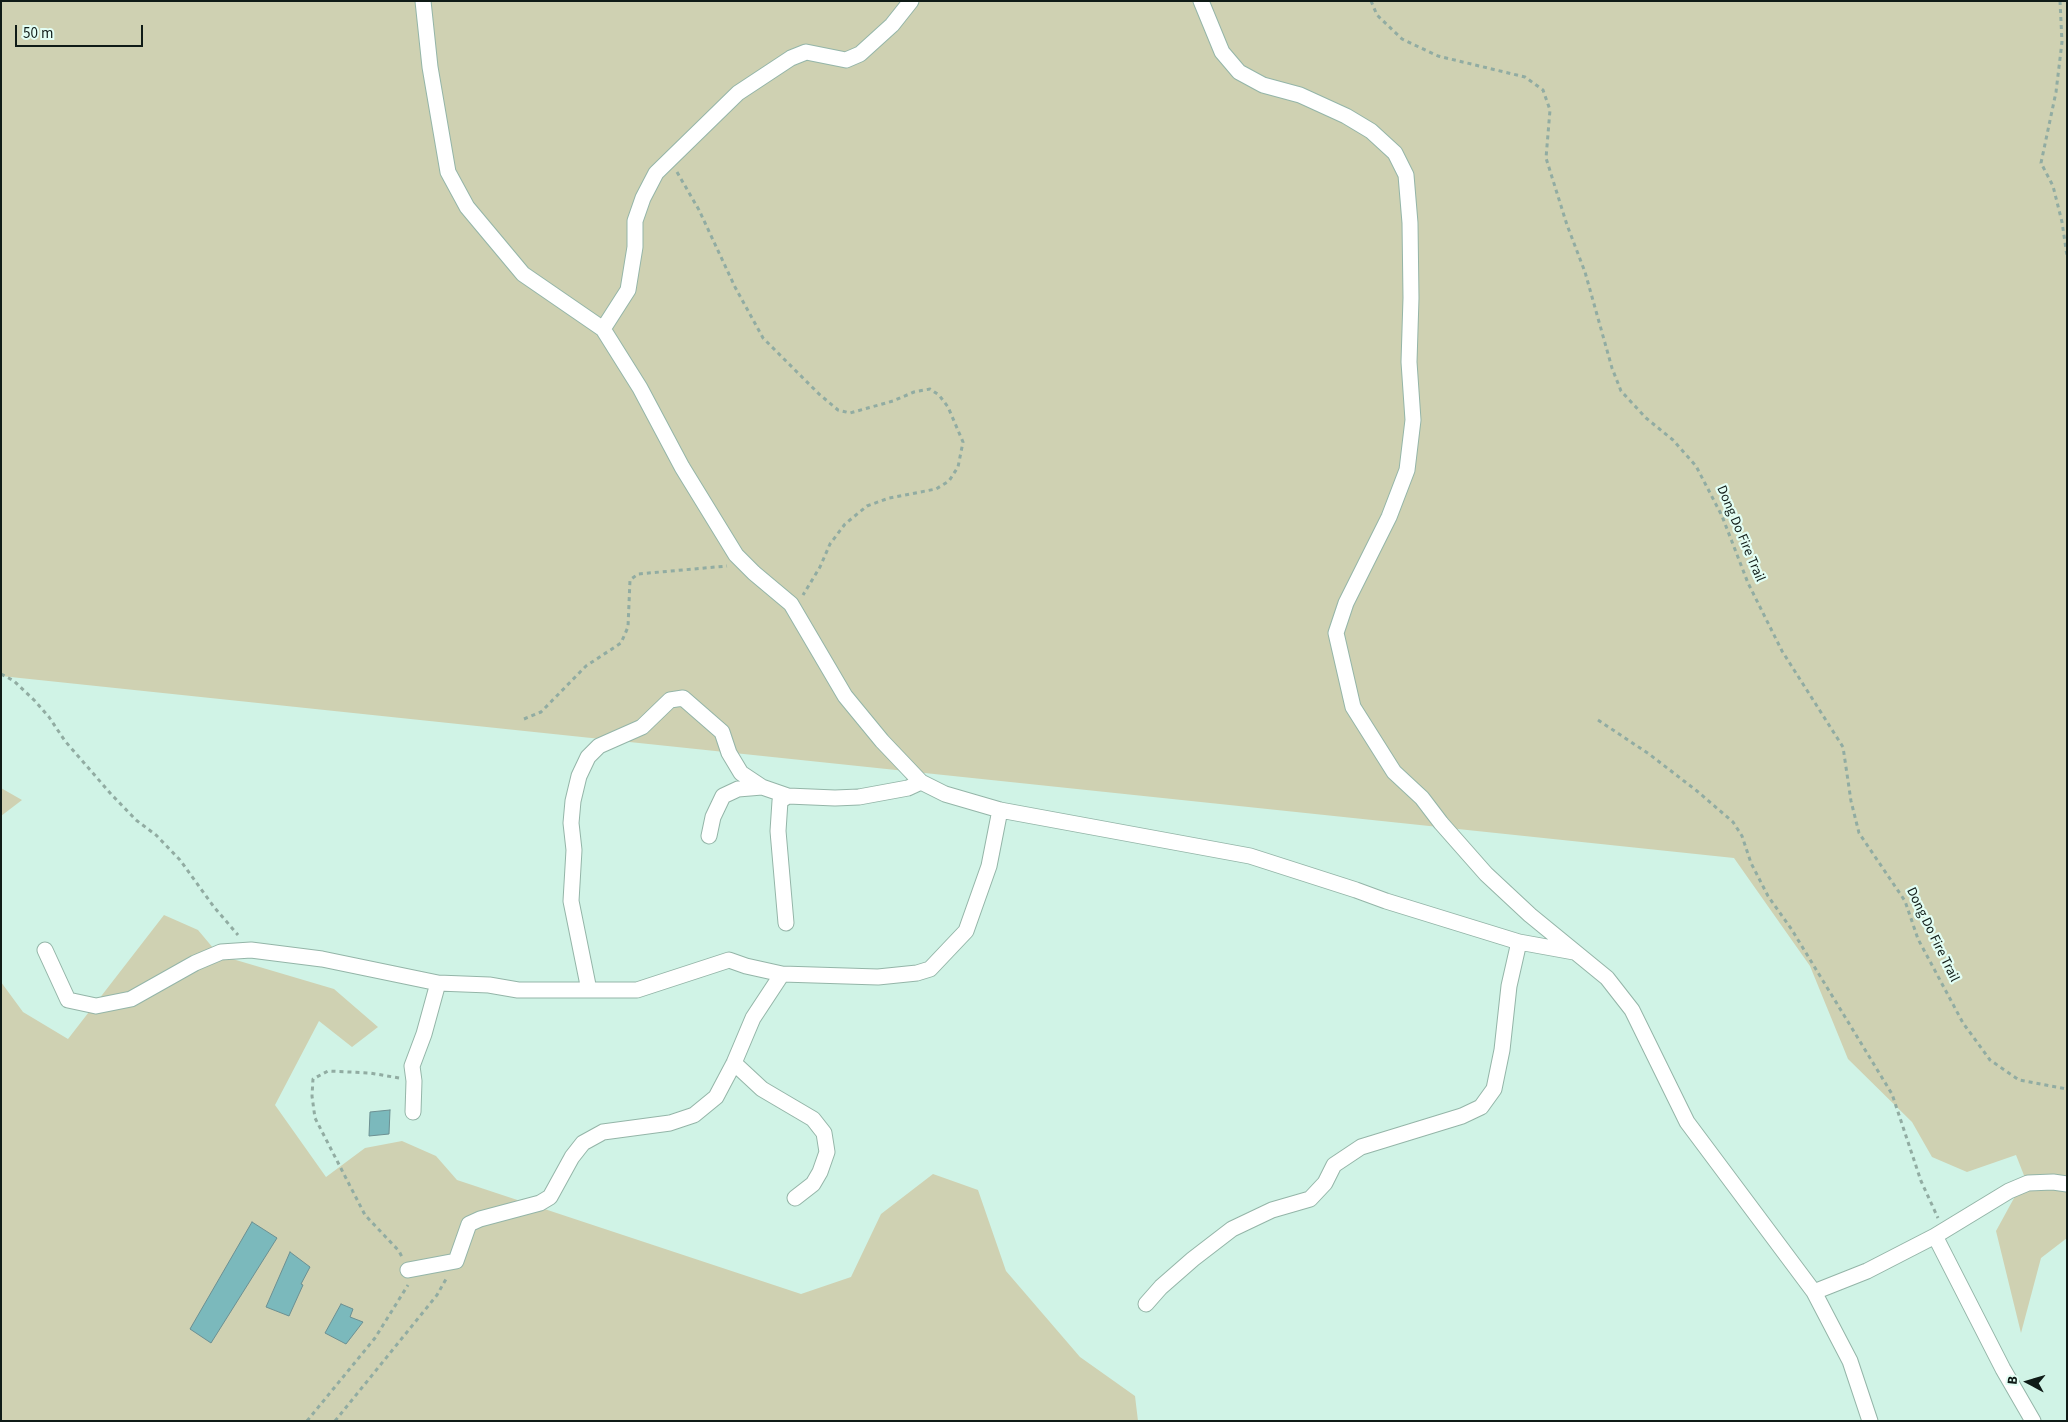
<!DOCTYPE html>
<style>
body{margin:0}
#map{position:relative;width:2068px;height:1422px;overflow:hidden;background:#d0f3e6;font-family:"Source Sans 3",sans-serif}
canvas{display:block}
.frame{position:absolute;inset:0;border:2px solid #0f1b17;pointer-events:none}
.north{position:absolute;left:2003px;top:1357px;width:50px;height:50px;-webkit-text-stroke:4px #e3fef4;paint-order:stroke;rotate:276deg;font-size:14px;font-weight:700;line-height:20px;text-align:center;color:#0f1b17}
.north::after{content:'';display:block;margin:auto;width:18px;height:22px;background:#0f1b17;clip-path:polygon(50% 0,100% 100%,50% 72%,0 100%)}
.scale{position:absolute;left:15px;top:25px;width:128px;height:22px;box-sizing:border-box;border:2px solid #0f1b17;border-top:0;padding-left:6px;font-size:15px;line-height:18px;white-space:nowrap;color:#0f1b17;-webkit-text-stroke:4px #e3fef4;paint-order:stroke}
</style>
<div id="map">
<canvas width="2068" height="1422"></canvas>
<div class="frame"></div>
<div class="north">B</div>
<div class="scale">50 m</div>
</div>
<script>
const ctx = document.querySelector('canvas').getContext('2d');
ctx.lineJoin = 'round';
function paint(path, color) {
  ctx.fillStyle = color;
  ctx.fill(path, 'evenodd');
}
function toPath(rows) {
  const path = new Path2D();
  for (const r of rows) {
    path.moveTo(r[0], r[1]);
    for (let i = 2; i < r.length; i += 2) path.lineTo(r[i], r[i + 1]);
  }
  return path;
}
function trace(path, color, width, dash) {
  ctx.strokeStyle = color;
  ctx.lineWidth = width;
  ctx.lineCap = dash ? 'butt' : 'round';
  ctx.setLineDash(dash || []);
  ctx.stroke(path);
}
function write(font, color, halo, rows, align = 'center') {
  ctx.font = font + ' "Source Sans 3",sans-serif';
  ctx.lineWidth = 4.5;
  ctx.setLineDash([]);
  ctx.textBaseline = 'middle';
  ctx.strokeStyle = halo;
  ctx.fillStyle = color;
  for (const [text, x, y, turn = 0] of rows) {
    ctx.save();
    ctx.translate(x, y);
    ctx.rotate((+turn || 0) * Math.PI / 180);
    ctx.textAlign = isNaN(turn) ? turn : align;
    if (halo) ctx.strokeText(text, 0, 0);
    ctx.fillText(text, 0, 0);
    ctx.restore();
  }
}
const green = toPath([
 [1,1,2067,1,2067,1238,2041,1258,2021,1333,1996,1231,2025,1178,2016,1155,1967,1172,1932,1157,1912,1122,1848,1059,1810,966,1734,858,1,676],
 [1,788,22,800,1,816],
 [164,915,198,930,219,955,334,989,378,1027,352,1047,319,1021,275,1105,326,1177,365,1148,402,1141,436,1156,457,1180,801,1294,851,1277,881,1214,933,1174,978,1190,1006,1271,1080,1357,1135,1396,1138,1421,1,1421,1,982,23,1012,68,1039]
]);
const building = toPath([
 [390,1110,389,1134,369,1136,370,1112,390,1110],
 [252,1222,277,1238,211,1343,190,1329,252,1222],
 [290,1252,310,1267,301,1284,303,1285,289,1316,266,1307,290,1252],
 [341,1304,353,1309,350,1317,363,1322,346,1344,325,1333,341,1304]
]);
const path = toPath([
 [1371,1,1377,15,1402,39,1438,56,1525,77,1543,90,1550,110,1546,158,1567,225,1585,272,1612,368,1621,391,1646,418,1673,440,1696,466,1722,516,1748,583,1782,651,1843,747,1851,801,1859,833,1905,901,1918,939,1963,1023,1990,1060,2019,1080,2067,1089],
 [2060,1,2062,42,2056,92,2041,163,2053,186,2062,222,2067,256],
 [677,172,699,210,735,287,763,338,819,394,838,410,850,413,893,401,914,392,930,389,939,395,948,407,963,442,958,467,949,481,936,489,889,498,867,506,845,524,830,544,820,567,803,595],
 [1,674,14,681,35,701,49,717,65,741,111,794,136,820,156,835,180,860,214,907,238,935],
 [524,719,541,712,586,666,621,643,628,627,630,580,638,574,727,566],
 [1598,720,1649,754,1697,791,1733,822,1742,836,1751,863,1768,896,1792,930,1892,1094,1921,1181,1938,1218],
 [399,1078,370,1073,328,1071,313,1079,312,1096,315,1118,365,1215,399,1251,402,1257],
 [307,1421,375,1338,408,1285],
 [335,1421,437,1295,446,1279]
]);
const street = toPath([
 [423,1,430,67,448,172,467,207,523,274,603,329,640,388,682,467,736,555,754,573,791,604,845,696,882,741,921,782,945,794,1000,810,1250,856,1356,890,1386,901,1519,942,1574,952],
 [1201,1,1222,52,1239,72,1263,85,1300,95,1346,116,1371,131,1395,153,1406,175,1410,223,1411,298,1409,362,1413,420,1407,470,1389,517,1346,603,1336,633,1353,707,1394,772,1422,798,1441,823,1486,874,1530,915,1607,978,1632,1010,1687,1122,1814,1292,1850,1361,1870,1421],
 [603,329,628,290,635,247,635,221,643,198,656,173,738,93,791,58,806,52,846,60,860,54,892,25,911,1],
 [709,836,713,817,723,796,738,789,762,787],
 [786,923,778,831,780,801,788,796,835,798,859,797,908,788,921,782],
 [45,950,68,1000,96,1006,131,999,195,963,221,952,251,950,322,959,438,983,489,985,518,990,637,990,729,960,746,966,782,974,878,977,917,973,930,969,966,931,989,866,1000,810],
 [589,990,571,901,574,850,571,823,573,801,579,776,588,757,599,746,642,727,670,700,683,698,722,732,729,753,741,773,762,787,788,796],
 [734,1063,762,1089,813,1119,824,1133,827,1152,820,1172,813,1184,795,1198],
 [413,1112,414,1081,412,1066,424,1034,438,983],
 [1935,1236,2009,1191,2028,1183,2053,1182,2067,1184],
 [408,1270,456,1261,469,1224,480,1219,540,1203,550,1197,572,1157,583,1143,603,1132,670,1123,694,1115,716,1097,734,1063,753,1018,782,974],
 [1814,1292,1867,1271,1935,1236,2003,1369,2033,1421],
 [1146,1304,1161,1287,1193,1259,1232,1229,1272,1210,1310,1199,1325,1183,1334,1165,1361,1147,1462,1116,1481,1107,1494,1089,1502,1050,1509,986,1519,942]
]);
const streetNames = [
 ["Dong Do Fire Trail",1740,534,67],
 ["Dong Do Fire Trail",1932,935,64]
];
paint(green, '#cfd1b2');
paint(building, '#7bb9bc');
trace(building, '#6c9092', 1);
trace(street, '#94b5a8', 17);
trace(path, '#91aca2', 3, [4, 4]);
trace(street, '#fff', 15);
write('14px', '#0f1b17', '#e3fef4', streetNames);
</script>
